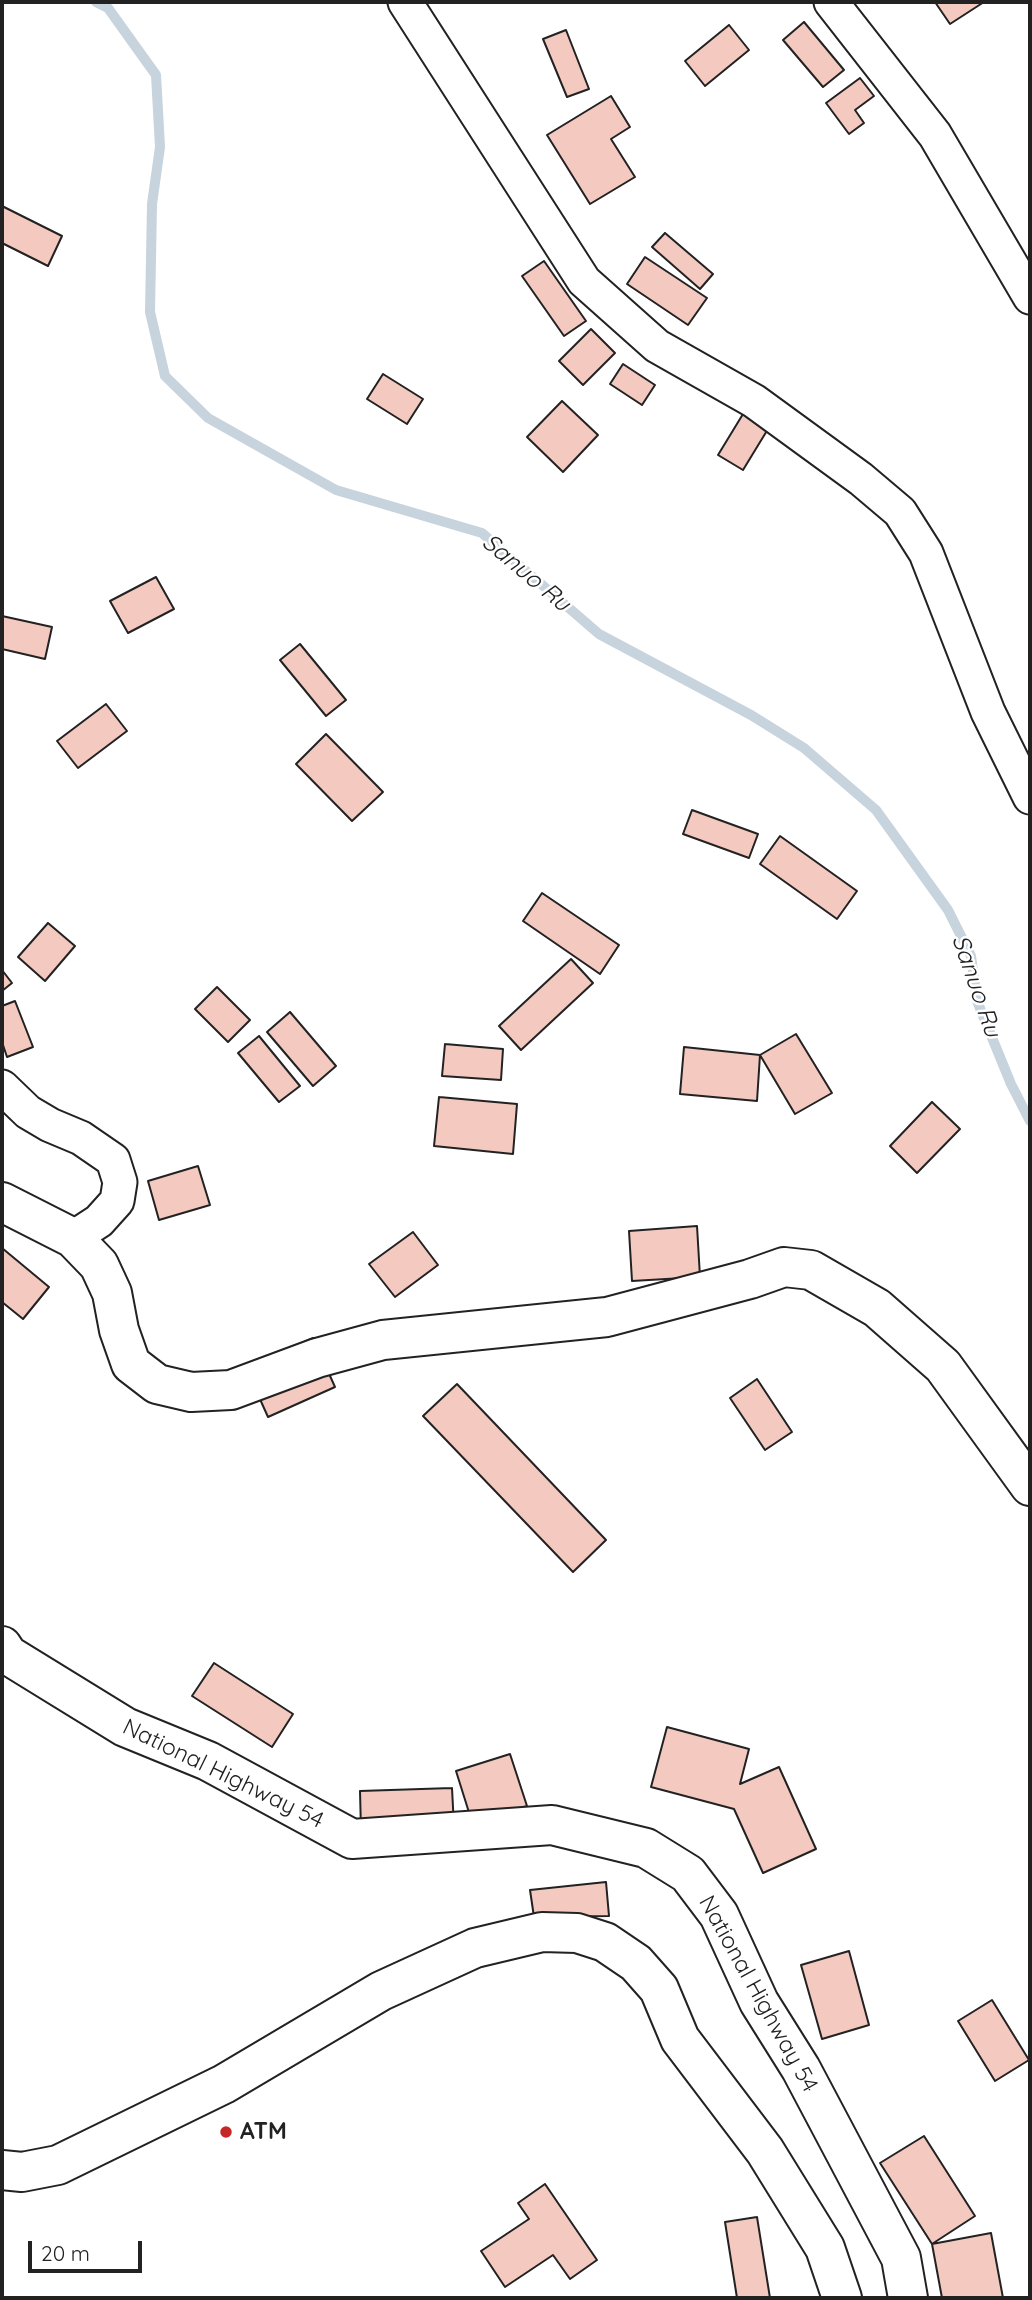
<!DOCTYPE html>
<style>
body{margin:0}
#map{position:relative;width:1032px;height:2300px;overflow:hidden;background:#fff;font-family:Quicksand,sans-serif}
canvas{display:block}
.frame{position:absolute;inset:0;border:4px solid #222;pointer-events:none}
.scale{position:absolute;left:28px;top:2241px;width:114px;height:32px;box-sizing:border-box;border:4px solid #222;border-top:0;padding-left:9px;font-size:21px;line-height:24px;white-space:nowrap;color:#222;-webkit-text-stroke:5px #fff;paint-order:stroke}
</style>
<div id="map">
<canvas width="1032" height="2300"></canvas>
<div class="frame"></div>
<div class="scale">20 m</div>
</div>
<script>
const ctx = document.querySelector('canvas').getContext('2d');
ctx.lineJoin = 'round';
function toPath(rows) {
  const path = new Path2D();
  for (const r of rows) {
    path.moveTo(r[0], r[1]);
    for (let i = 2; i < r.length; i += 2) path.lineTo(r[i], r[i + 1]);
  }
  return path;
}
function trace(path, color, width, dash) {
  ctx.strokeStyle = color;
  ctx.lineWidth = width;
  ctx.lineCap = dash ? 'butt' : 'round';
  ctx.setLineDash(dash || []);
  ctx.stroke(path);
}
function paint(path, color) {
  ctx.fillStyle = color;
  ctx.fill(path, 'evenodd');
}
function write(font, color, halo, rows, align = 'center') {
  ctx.font = font + ' Quicksand,sans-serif';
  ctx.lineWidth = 5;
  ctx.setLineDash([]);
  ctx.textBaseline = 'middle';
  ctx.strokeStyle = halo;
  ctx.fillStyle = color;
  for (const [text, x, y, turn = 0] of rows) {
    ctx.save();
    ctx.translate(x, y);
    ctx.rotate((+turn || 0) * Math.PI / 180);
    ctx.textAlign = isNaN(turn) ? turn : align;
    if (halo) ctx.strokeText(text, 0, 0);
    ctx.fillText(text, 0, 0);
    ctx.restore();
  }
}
const stream = toPath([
 [96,2,108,8,156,75,160,147,152,204,150,312,165,376,208,418,336,490,482,533,599,634,751,715,804,748,876,810,948,910,971,956,977,1001,1011,1084,1030,1121]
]);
const building = toPath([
 [935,2,984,2,950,24,935,2],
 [804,22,844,70,823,87,783,40,804,22],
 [729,25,749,50,705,86,685,61,729,25],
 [566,30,589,89,567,97,543,39,566,30],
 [860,78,874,96,855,110,864,123,849,134,826,103,860,78],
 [611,96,630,127,611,139,635,177,590,204,547,135,611,96],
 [2,206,62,236,48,266,2,243,2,206],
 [665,233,713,274,700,289,652,247,665,233],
 [645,257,707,298,688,325,627,284,645,257],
 [544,261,586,321,564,336,522,276,544,261],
 [591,329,615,353,583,385,559,361,591,329],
 [623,364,655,385,642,405,610,384,623,364],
 [383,374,423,399,407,424,367,399,383,374],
 [562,401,598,435,563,472,527,437,562,401],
 [743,414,768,429,743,470,718,455,743,414],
 [156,577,174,609,128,633,110,601,156,577],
 [2,616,52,627,45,659,2,649,2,616],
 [300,644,346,700,326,716,280,660,300,644],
 [106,704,127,731,78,768,57,741,106,704],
 [326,734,383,792,352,821,296,764,326,734],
 [692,810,758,834,749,858,683,834,692,810],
 [780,836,857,891,837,919,760,864,780,836],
 [542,893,619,945,600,974,523,921,542,893],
 [48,923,75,946,45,981,18,957,48,923],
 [571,959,593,983,521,1050,499,1026,571,959],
 [2,970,12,983,2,991,2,970],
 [217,987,250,1020,228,1042,195,1009,217,987],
 [15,1001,33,1047,7,1057,2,1042,2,1006,15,1001],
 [290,1012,336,1066,313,1086,267,1032,290,1012],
 [796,1034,832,1093,795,1114,760,1055,796,1034],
 [259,1036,300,1086,279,1102,238,1053,259,1036],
 [445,1044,503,1049,501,1080,442,1076,445,1044],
 [684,1047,760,1055,757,1101,680,1094,684,1047],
 [439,1097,517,1104,513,1154,434,1146,439,1097],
 [932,1102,960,1129,917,1173,890,1146,932,1102],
 [198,1166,210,1205,159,1220,148,1181,198,1166],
 [697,1226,700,1277,632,1281,629,1231,697,1226],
 [413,1232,438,1265,395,1297,369,1264,413,1232],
 [2,1248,49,1287,23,1319,2,1302,2,1248],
 [313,1338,335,1387,268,1417,246,1368,313,1338],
 [757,1379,792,1432,765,1450,730,1398,757,1379],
 [457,1384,606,1540,573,1572,423,1416,457,1384],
 [214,1663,293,1714,272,1747,192,1696,214,1663],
 [667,1727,749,1749,740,1784,779,1767,816,1849,763,1873,734,1809,651,1787,667,1727],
 [510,1754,527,1806,472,1822,456,1771,510,1754],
 [452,1788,454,1827,361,1831,360,1791,452,1788],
 [606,1882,609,1916,534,1917,530,1890,606,1882],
 [849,1951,869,2025,822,2039,801,1965,849,1951],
 [992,2000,1029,2060,995,2081,958,2021,992,2000],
 [924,2136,975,2216,932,2244,880,2163,924,2136],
 [545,2184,597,2260,570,2279,553,2255,505,2287,481,2251,529,2219,518,2203,545,2184],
 [757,2217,770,2298,737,2298,725,2222,757,2217],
 [991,2233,1003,2298,942,2298,932,2244,991,2233]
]);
const minor = toPath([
 [405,2,584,281,657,346,754,401,861,479,900,512,926,553,988,712,1030,797],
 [831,2,935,135,1030,297],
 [2,1087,28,1112,50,1125,81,1138,113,1160,120,1182,117,1201,99,1221,73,1238]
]);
const tertiary = toPath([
 [2,1202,73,1238,99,1265,112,1293,119,1330,131,1364,157,1384,191,1392,231,1390,317,1358,383,1340,607,1317,750,1279,784,1267,811,1270,877,1308,943,1366,1030,1486],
 [2,2170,22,2172,58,2165,224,2084,381,1991,475,1948,542,1932,577,1933,605,1942,636,1963,659,1989,680,2039,765,2151,825,2248,842,2298]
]);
const trunk = toPath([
 [2,1646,8,1655,125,1727,208,1761,352,1839,552,1825,646,1848,688,1874,719,1915,759,2002,801,2069,901,2258,908,2298]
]);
const markers = [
 [226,2132,7,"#c62828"]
];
const streetNames = [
 ["National Highway 54",223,1774,26],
 ["National Highway 54",758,1994,61]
];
const poiNames = [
 ["ATM",240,2132]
];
const waterNames = [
 ["Sanuo Ru",526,573,40],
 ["Sanuo Ru",976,986,71]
];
trace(stream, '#c7d3dd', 10);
paint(building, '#f3c9c0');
trace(building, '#222', 2);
trace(minor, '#222', 37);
trace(tertiary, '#222', 42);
trace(trunk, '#222', 42);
trace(minor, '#fff', 33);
trace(tertiary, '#fff', 38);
trace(trunk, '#fff', 38);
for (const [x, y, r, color] of markers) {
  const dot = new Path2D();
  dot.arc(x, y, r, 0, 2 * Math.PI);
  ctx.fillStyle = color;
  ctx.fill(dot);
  trace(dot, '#fff', 2.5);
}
write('23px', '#222', '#fff', streetNames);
write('bold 23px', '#222', '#fff', poiNames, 'left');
write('italic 24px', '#222', '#fff', waterNames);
</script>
